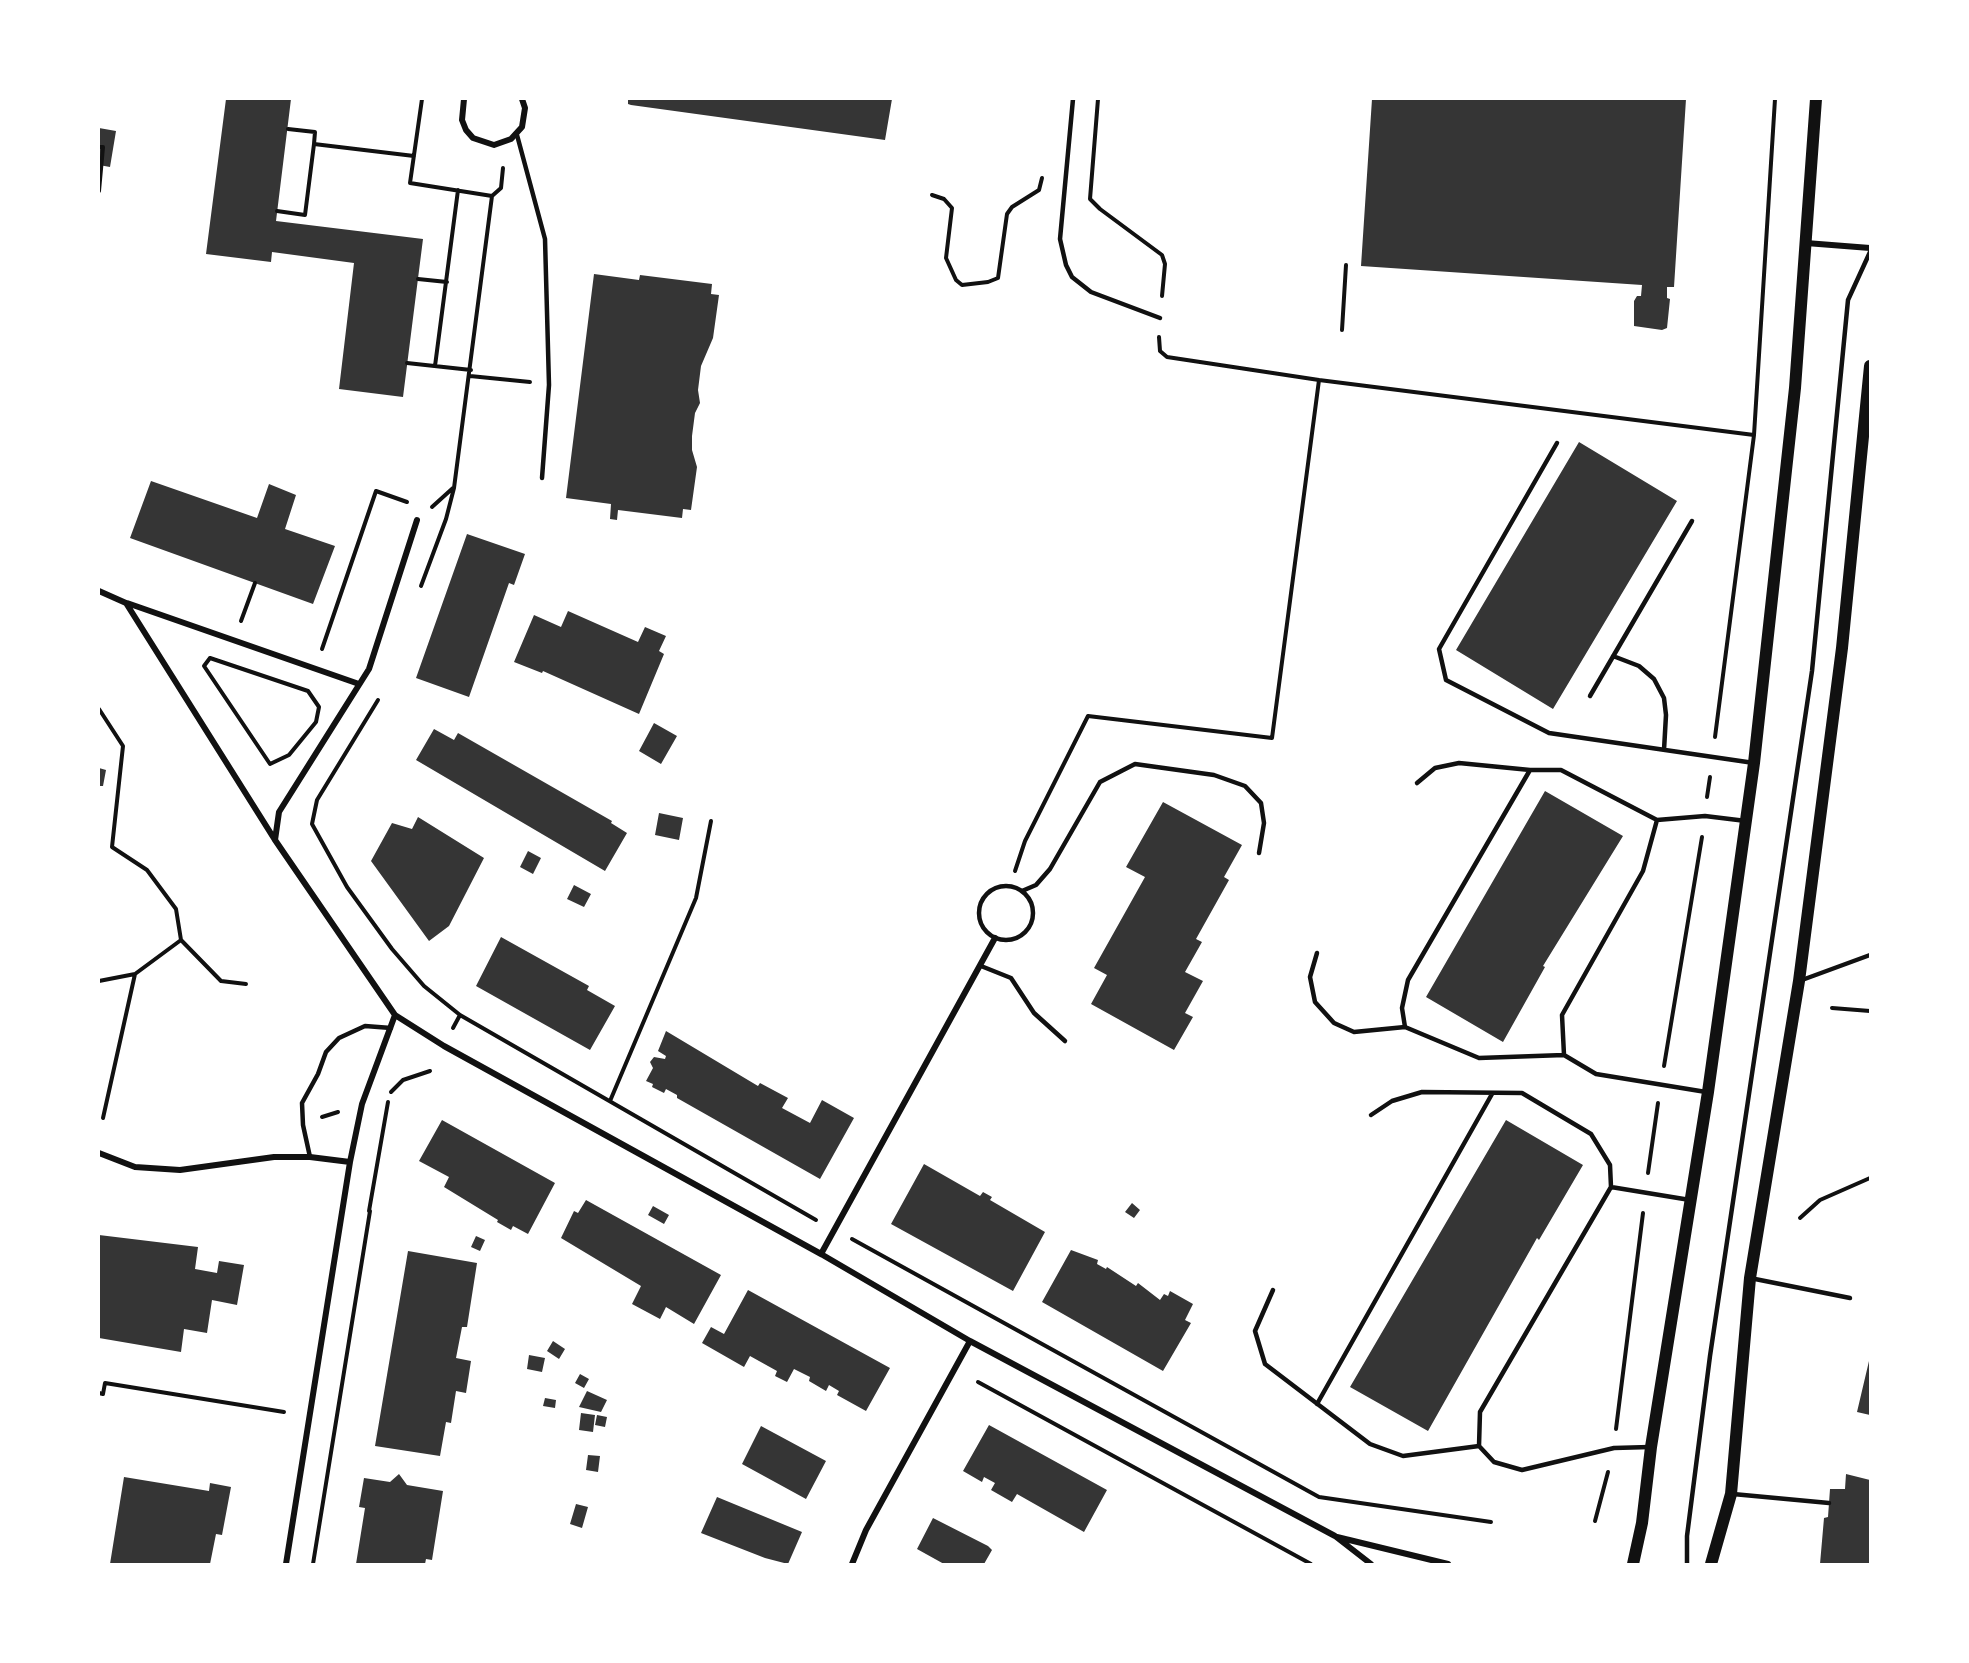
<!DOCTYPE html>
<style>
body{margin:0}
#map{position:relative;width:1969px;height:1663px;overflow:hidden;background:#fff;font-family:Poppins,sans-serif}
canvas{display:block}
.frame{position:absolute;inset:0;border:100px solid #fff;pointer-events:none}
</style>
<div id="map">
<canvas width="1969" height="1663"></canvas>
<div class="frame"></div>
</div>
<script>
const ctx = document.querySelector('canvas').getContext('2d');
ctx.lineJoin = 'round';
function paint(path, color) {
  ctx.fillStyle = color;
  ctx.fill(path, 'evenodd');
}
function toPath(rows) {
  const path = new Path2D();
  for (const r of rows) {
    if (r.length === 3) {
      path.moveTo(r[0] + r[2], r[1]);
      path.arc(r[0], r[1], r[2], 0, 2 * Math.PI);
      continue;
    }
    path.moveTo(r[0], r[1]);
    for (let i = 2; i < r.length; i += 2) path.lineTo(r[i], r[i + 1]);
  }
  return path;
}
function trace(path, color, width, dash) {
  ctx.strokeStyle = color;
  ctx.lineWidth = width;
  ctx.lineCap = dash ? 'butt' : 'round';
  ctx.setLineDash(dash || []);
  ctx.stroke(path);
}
const building = toPath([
 [226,99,291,99,276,221,423,239,403,397,339,389,354,263,272,252,271,262,206,254],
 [628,99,892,99,885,140,631,105,628,104],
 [1372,99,1686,99,1674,287,1667,287,1667,298,1670,299,1667,328,1662,330,1634,326,1634,301,1637,296,1641,296,1642,285,1361,266],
 [99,128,116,131,110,167,99,165],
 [594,274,639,280,640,275,712,284,711,294,719,295,713,338,701,366,698,390,700,403,695,413,692,436,692,450,697,467,691,510,683,509,682,518,618,510,617,520,610,519,611,504,566,498],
 [1579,442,1677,501,1553,709,1456,650],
 [151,481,257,518,269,484,296,495,285,529,335,546,313,604,130,538],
 [467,534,525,554,514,585,509,583,469,697,416,678],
 [568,611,638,642,645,627,666,636,659,651,664,654,639,714,543,671,542,673,514,662,534,615,561,627],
 [654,723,677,736,661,764,639,751],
 [434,729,454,740,458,733,612,821,611,823,627,833,605,871,416,760],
 [99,768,106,770,103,786,99,786],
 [1545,791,1623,836,1543,966,1545,967,1503,1042,1426,997],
 [1163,802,1242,845,1224,877,1229,880,1196,939,1202,942,1185,972,1203,981,1185,1013,1193,1017,1174,1050,1091,1004,1107,975,1094,968,1145,877,1126,867],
 [659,813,683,818,679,840,655,835],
 [418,817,484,858,449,926,429,941,371,861,392,823,412,829],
 [528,851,541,858,533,874,520,867],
 [574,885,591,894,584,907,567,899],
 [501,937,589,986,587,990,615,1006,590,1050,476,986],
 [666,1031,758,1086,760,1083,788,1098,782,1108,810,1123,822,1100,854,1118,820,1179,677,1098,677,1095,666,1089,664,1093,652,1087,653,1084,646,1081,653,1068,650,1062,654,1057,665,1059,666,1056,658,1051],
 [442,1120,555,1183,528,1234,513,1226,511,1230,497,1222,498,1220,444,1187,449,1177,419,1161],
 [1506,1120,1583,1165,1539,1240,1537,1238,1428,1431,1350,1387],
 [924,1164,980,1196,983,1192,992,1197,990,1200,1045,1232,1013,1291,891,1224],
 [586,1200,721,1275,694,1324,666,1307,660,1319,632,1304,641,1286,561,1238,574,1211,578,1213],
 [1132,1203,1140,1210,1134,1218,1125,1212],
 [653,1206,669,1215,664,1224,648,1215],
 [99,1235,198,1247,195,1269,217,1273,219,1261,244,1265,237,1305,212,1300,207,1333,184,1329,181,1352,99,1338],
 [476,1236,485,1240,480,1251,471,1247],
 [1071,1250,1098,1260,1097,1264,1106,1269,1107,1267,1136,1286,1138,1283,1160,1300,1164,1294,1168,1296,1170,1291,1193,1304,1185,1320,1191,1323,1163,1371,1042,1302],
 [408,1251,477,1263,467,1327,462,1327,456,1358,471,1361,466,1393,456,1391,451,1423,446,1422,440,1456,375,1446],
 [748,1290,890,1368,866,1411,837,1395,839,1391,829,1385,826,1391,809,1381,810,1377,794,1369,787,1382,775,1376,777,1371,750,1356,744,1367,702,1343,711,1327,724,1334],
 [553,1341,565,1349,559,1359,547,1351],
 [529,1355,545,1358,542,1372,527,1369],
 [1869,1361,1870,1362,1870,1415,1857,1412],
 [580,1374,589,1379,584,1388,575,1383],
 [587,1391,607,1400,601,1412,579,1407],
 [545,1398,556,1400,555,1408,543,1406],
 [581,1413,595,1415,593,1432,579,1430],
 [597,1415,607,1417,605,1427,595,1425],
 [989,1425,1107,1490,1084,1532,1017,1494,1012,1502,991,1490,995,1483,984,1477,982,1482,963,1471],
 [761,1426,826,1461,806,1499,742,1464],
 [588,1455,600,1456,598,1472,586,1470],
 [399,1474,407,1485,443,1491,432,1560,426,1559,425,1564,356,1564,365,1508,359,1507,364,1478,390,1482],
 [1846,1474,1870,1480,1870,1564,1820,1564,1824,1518,1828,1517,1830,1489,1845,1489],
 [124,1477,209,1491,210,1483,231,1487,222,1535,216,1534,210,1564,110,1564],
 [717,1497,802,1532,788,1564,765,1558,701,1533],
 [576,1504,588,1507,582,1528,570,1524],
 [933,1518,988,1546,992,1550,984,1564,944,1564,917,1549]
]);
const path = toPath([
 [422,99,410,183,492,196],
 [1098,99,1090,199,1100,209,1162,255,1165,264,1162,296],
 [288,129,315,132,314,144],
 [99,147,103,147,99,191],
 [932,195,944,199,952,208,946,258,956,280,962,285,988,282,998,278,1007,214,1012,207,1039,190,1042,178],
 [277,211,305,215,314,144,414,156],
 [418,279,447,282],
 [1342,330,1346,265],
 [407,363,471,370],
 [435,366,458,190],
 [470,376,530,382],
 [1319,380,1754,435],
 [432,507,453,488],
 [421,586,446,519,454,488,492,196,501,188,503,168],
 [241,621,255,583],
 [322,649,376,491,407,502],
 [210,658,308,691,319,707,316,722,289,755,270,764,204,666,210,658],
 [378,700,317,800,312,824,347,887,392,949,424,986,460,1015,816,1220],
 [99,709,123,746,112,847,147,870,176,909,181,940,135,974,99,981],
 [1715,737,1754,435,1775,99],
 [1707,797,1710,777],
 [1015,871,1025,841,1088,716,1272,738,1319,380,1167,357,1160,351,1159,337],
 [181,940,221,981,246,984],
 [1832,1008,1870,1011],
 [453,1028,460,1015],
 [1664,1066,1702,837],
 [391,1092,403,1080,430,1071],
 [610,1101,696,898,711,821],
 [322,1117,338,1112],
 [103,1118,135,974],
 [1648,1173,1658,1103],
 [369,1211,388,1102],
 [1800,1218,1820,1200,1870,1178],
 [852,1239,1319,1497,1491,1522],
 [978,1382,1311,1564],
 [99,1393,103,1394,105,1383,284,1412],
 [1616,1429,1643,1213],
 [1595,1521,1608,1472],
 [313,1564,370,1211]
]);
const service = toPath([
 [1073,99,1060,239,1066,265,1072,277,1091,292,1160,318],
 [517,135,545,239,549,385,542,478],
 [1557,443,1439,649,1446,680,1549,733,1754,763],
 [1613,656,1639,666,1654,679,1664,698,1666,715,1664,750],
 [1590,696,1692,521],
 [1417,783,1435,768,1459,763,1530,770,1561,770,1657,820,1705,816,1746,821],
 [1006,913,27],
 [1022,891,1036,885,1050,869,1100,782,1135,764,1214,775,1245,786,1261,803,1264,823,1259,853],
 [1317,953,1310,977,1315,1002,1334,1023,1354,1032,1405,1027,1479,1058,1564,1055,1596,1074,1706,1092],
 [981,966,1011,978,1034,1013,1065,1041],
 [1802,980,1870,955],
 [1405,1027,1402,1008,1408,980,1530,770],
 [1564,1055,1562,1015,1643,871,1657,820],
 [1371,1115,1392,1101,1422,1092,1522,1093,1591,1134,1610,1165,1611,1187],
 [310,1157,303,1125,302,1103,318,1074,326,1052,339,1038,365,1026,391,1028],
 [1750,1278,1850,1298],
 [1273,1290,1255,1331,1265,1364,1370,1444,1403,1456,1479,1446],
 [1317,1404,1492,1094],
 [1650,1447,1614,1448,1522,1470,1494,1462,1479,1446,1480,1412,1611,1187,1690,1200],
 [1733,1494,1829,1503],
 [1687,1564,1687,1536,1710,1356,1812,671,1848,300,1870,252]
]);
const minor = toPath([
 [464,99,462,120,466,130,473,138,494,145,511,139,522,127,525,108,522,99],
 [1806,243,1870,248],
 [99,591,126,603,275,840,395,1015,444,1046,821,1254,970,1341,1335,1536,1371,1564],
 [127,603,359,684],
 [275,840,279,812,369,669,417,520],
 [99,1153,135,1167,180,1170,274,1157,310,1157,350,1162],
 [821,1254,995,938],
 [1337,1537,1448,1564],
 [286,1564,350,1162,362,1104,395,1015],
 [852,1564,866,1530,970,1341]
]);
const secondary = toPath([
 [1633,1564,1642,1523,1651,1447,1708,1092,1754,763,1795,388,1816,99],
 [1711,1564,1731,1494,1750,1278,1799,981,1842,648,1870,366]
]);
paint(building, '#353535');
trace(path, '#111', 4);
trace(service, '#111', 4.5);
trace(minor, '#111', 6);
trace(secondary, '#111', 12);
</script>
